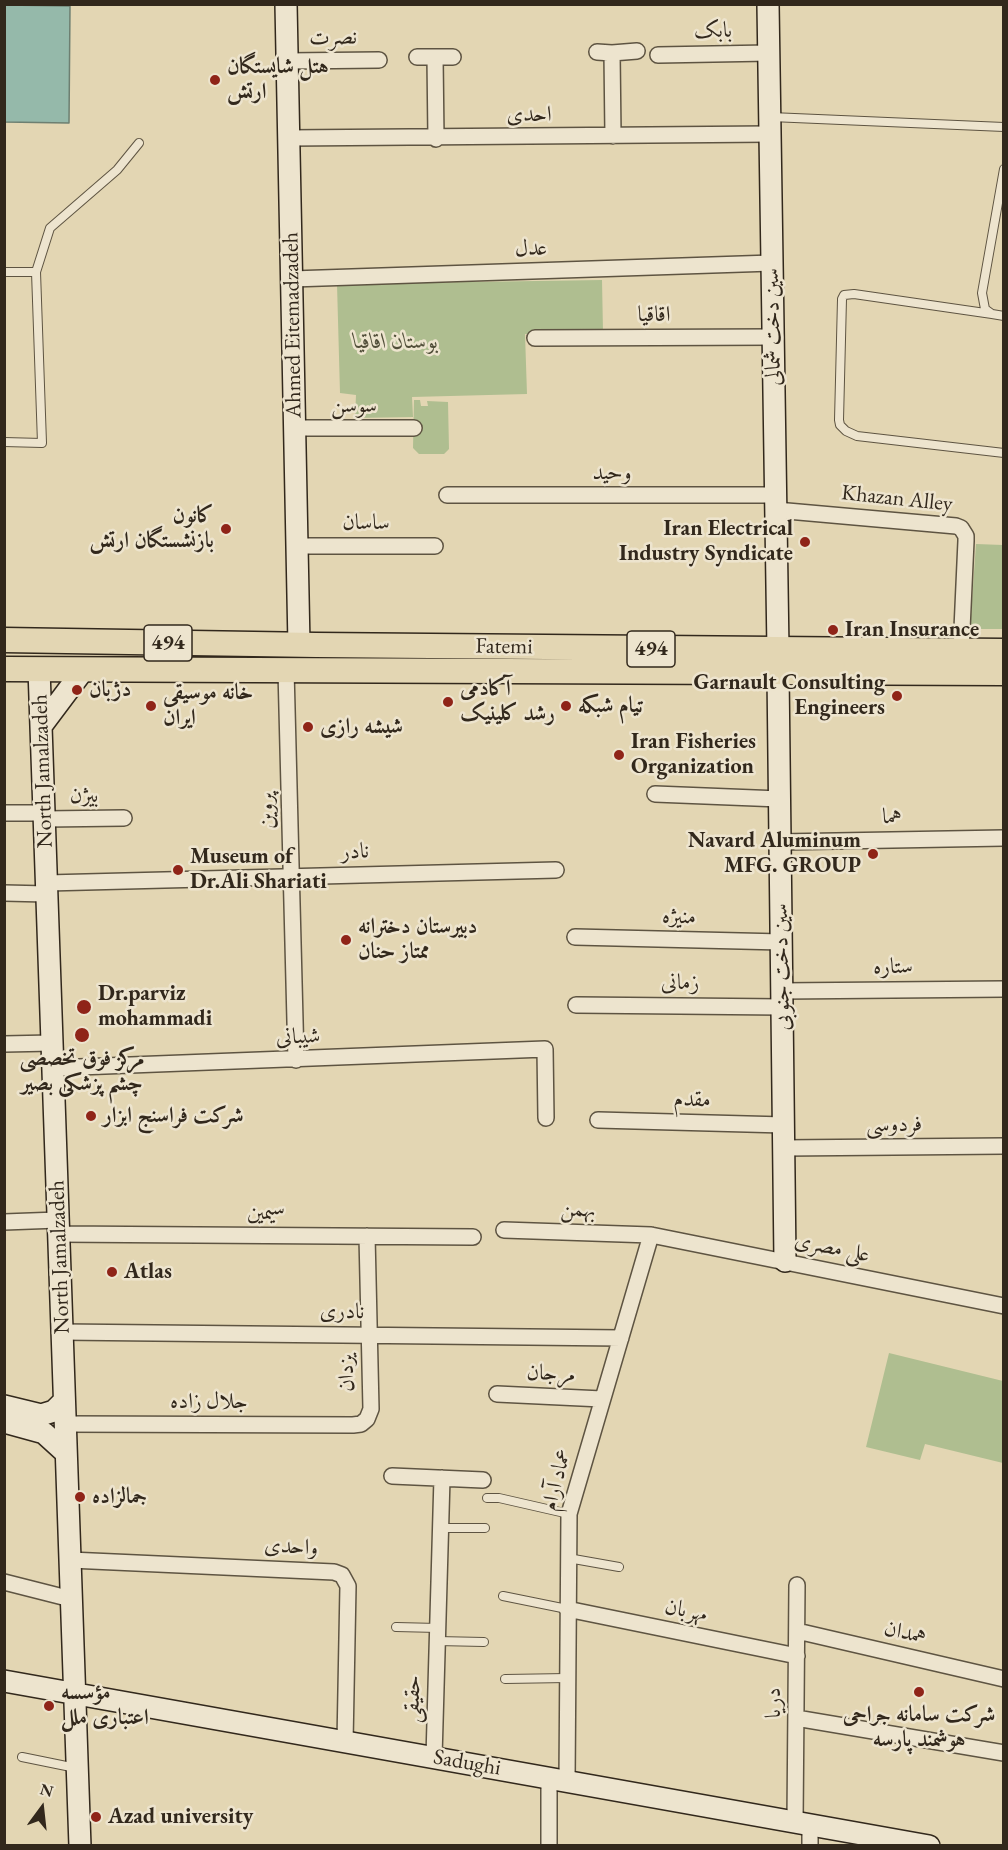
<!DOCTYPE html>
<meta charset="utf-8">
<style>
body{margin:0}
#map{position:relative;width:1008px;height:1850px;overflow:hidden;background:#e3d6b3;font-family:"EB Garamond",serif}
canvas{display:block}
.frame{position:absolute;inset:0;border:6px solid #32281c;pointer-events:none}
.north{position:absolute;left:12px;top:1778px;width:60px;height:60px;-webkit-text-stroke:4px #ede4ce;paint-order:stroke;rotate:15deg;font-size:16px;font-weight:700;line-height:24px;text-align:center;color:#32281c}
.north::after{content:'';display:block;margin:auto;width:21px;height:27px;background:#32281c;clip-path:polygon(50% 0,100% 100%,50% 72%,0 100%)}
</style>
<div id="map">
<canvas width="1008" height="1850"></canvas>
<div class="frame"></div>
<div class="north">N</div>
</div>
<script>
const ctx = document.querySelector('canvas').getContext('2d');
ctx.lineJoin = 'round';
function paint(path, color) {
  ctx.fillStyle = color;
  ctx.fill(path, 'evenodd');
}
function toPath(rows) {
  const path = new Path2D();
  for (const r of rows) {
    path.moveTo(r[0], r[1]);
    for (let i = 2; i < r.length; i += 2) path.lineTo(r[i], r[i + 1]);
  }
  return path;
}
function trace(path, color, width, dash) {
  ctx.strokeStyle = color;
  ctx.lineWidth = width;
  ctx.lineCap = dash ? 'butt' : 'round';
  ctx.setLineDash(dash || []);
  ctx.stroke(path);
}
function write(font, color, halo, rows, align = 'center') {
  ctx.font = font + ' "EB Garamond",Amiri,serif';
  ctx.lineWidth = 5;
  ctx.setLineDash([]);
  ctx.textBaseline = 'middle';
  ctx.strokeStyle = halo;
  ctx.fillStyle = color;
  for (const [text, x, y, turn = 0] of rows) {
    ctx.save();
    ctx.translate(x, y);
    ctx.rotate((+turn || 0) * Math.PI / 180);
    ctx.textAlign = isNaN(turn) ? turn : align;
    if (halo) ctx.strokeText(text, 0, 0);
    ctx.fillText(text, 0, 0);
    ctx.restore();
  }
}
const green = toPath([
 [602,280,603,332,525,334,527,394,412,397,413,417,355,418,356,395,340,393,337,284],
 [414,400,420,400,421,406,428,406,427,401,448,402,449,449,444,454,419,454,413,448],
 [976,544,1003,545,1003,629,970,629],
 [889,1353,1003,1381,1003,1463,925,1444,920,1460,866,1447]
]);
const water = toPath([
 [5,5,70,6,69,123,5,122,5,5]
]);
const lane = toPath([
 [771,117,1004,127],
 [1004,169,982,293,985,309,992,314,1004,316],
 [4,272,36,272,50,228,117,170,139,143],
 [992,314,854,294,844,295,842,299,839,420,840,425,846,431,857,436,1004,453],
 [4,442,42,443,36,272],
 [487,1498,499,1498,569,1514],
 [440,1528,485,1528],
 [568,1558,619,1567],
 [503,1596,567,1609],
 [396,1627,438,1628],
 [437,1641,484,1642],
 [505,1679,567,1678],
 [22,1757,76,1768]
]);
const street = toPath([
 [597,52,612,53,637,51],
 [612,53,613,136],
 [658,55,769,53],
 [417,57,453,57],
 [435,57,436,139],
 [288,61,379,60],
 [289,138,770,134],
 [292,279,772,263],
 [535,338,773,337],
 [295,428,414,428],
 [447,495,776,495],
 [776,510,956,526,961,528,966,536,966,541,961,651],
 [297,546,435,546],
 [286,670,296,1060],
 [655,794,780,799],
 [4,813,45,813],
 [45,819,124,818],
 [780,842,1004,838],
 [47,883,556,870],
 [4,893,47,894],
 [575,937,782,942],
 [782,991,1004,989],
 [576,1005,782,1007],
 [4,1044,52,1043],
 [53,1068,545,1049,546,1118],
 [598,1120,784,1125],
 [784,1148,1004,1146],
 [4,1222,58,1220],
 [504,1230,651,1235,1004,1306],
 [59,1234,473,1237],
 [62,1332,621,1338],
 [497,1394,602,1399],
 [65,1424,353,1425,361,1424,367,1419,371,1409,367,1236],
 [392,1476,483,1480],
 [70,1560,334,1572,342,1575,348,1586,345,1742],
 [4,1582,71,1599],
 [567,1609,797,1656],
 [797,1631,1004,1679],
 [796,1718,1004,1753],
 [434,1757,442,1478],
 [567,1781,569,1514,651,1235],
 [795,1822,797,1585],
 [549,1846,549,1778],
 [810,1846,810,1824]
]);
const secondary = toPath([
 [286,4,299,645],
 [768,4,778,650],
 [39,669,80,1846],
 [778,673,785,1261],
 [42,725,84,669],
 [4,1406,41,1415,54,1411,64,1401],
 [4,1422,44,1433,66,1453],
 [4,1681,929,1846]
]);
const primary = toPath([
 [4,640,316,645,1004,651],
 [4,669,1004,673]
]);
const markers = [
 [215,80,6,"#8f2418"],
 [226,529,6,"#8f2418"],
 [805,542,6,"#8f2418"],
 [833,630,6,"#8f2418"],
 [77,690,6,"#8f2418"],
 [897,696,6,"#8f2418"],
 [448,702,6,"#8f2418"],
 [151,706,6,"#8f2418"],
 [566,706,6,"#8f2418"],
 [308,727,6,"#8f2418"],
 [619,755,6,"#8f2418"],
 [873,854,6,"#8f2418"],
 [178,870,6,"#8f2418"],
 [346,940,6,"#8f2418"],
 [84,1007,8,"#8f2418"],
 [82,1035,8,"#8f2418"],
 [91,1116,6,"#8f2418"],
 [112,1272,6,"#8f2418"],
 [80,1497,6,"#8f2418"],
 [919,1692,6,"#8f2418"],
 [49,1706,6,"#8f2418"],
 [96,1817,6,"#8f2418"]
];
const shields = [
 [168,643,48],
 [651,649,48]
];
const shieldNames = [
 ["494",168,643],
 ["494",651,649]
];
const streetNames = [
 ["بابک",713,31,-1],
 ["نصرت",333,38,-1],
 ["احدی",529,115,-1],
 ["عدل",531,249,-2],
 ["اقاقیا",654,315],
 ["Ahmed Eitemadzadeh",293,325,-91],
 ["سین دخت شمالی",773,327,-91],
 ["سوسن",354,406],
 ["وحید",612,473],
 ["Khazan Alley",897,499,6],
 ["ساسان",366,523],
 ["Fatemi",504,647,1],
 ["North Jamalzadeh",43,771,-92],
 ["بیژن",84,796,-1],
 ["پروین",267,811,-92],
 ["هما",892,817,-1],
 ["نادر",355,852,-2],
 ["منیژه",679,917,2],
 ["سین دخت جنوبی",782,967,-91],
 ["ستاره",893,967,-1],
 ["زمانی",680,983,1],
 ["شیبانی",298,1037,-2],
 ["مقدم",692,1100,1],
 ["فردوسی",894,1125,-1],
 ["بهمن",578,1210,2],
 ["سیمین",266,1213,1],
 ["علی مصری",832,1248,12],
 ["North Jamalzadeh",60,1257,-92],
 ["نادری",342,1312,1],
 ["یزدان",347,1373,-91],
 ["مرجان",551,1374,3],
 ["جلال زاده",209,1402],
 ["عماد آرام",557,1480,-76],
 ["واحدی",291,1547,3],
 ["مهربان",686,1611,12],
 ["همدان",905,1633,13],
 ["حقیقی",413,1699,-88],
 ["دریا",774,1703,-90],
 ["Sadughi",467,1763,10]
];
const poiNames = [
 ["هتل شایستگان",227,67],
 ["ارتش",227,92],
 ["کانون",214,516,"right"],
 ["بازنشستگان ارتش",214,541,"right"],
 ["Iran Electrical",793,529,"right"],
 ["Industry Syndicate",793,554,"right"],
 ["Iran Insurance",845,630],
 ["Garnault Consulting",885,683,"right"],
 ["Engineers",885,708,"right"],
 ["آکادمی",460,689],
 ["رشد کلینیک",460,714],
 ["دژبان",89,690],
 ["خانه موسیقی",163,693],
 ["ایران",163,718],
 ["تیام شبکه",578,706],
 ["شیشه رازی",320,727],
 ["Iran Fisheries",631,742],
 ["Organization",631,767],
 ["Navard Aluminum",861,841,"right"],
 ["MFG. GROUP",861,866,"right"],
 ["Museum of",190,857],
 ["Dr.Ali Shariati",190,882],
 ["دبیرستان دخترانه",358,927],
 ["ممتاز حنان",358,952],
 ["Dr.parviz",98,994],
 ["mohammadi",98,1019],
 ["مرکز فوق تخصصی",82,1059,"center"],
 ["چشم پزشکی بصیر",82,1084,"center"],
 ["شرکت فراسنج ابزار",103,1116],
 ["Atlas",124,1272],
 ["جمالزاده",92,1497],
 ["مؤسسه",61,1693],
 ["اعتباری ملل",61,1718],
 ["شرکت سامانه جراحی",919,1715,"center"],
 ["هوشمند پارسه",919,1740,"center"],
 ["Azad university",108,1817]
];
const parkNames = [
 ["بوستان اقاقیا",396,342]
];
paint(green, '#afbe90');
paint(water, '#95b9aa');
trace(water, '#6d7f71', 1.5);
trace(lane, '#5e5442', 10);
trace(street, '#5e5442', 18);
trace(secondary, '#32281c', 24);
trace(primary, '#32281c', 27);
trace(lane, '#ede4ce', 8);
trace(street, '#ede4ce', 15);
trace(secondary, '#ede4ce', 21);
trace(primary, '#e3d6b3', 24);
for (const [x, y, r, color] of markers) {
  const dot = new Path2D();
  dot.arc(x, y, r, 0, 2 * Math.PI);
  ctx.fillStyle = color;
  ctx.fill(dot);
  trace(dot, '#ede4ce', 2);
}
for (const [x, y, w] of shields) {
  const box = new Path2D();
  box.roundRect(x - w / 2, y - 18, w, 36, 4.5);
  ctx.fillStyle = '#ede4ce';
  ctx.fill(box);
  trace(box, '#32281c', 1.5);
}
write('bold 21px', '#32281c', null, shieldNames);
write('22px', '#32281c', '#ede4ce', streetNames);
write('bold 22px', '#32281c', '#ede4ce', poiNames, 'left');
write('italic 22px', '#514e39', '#ede4ce', parkNames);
</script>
